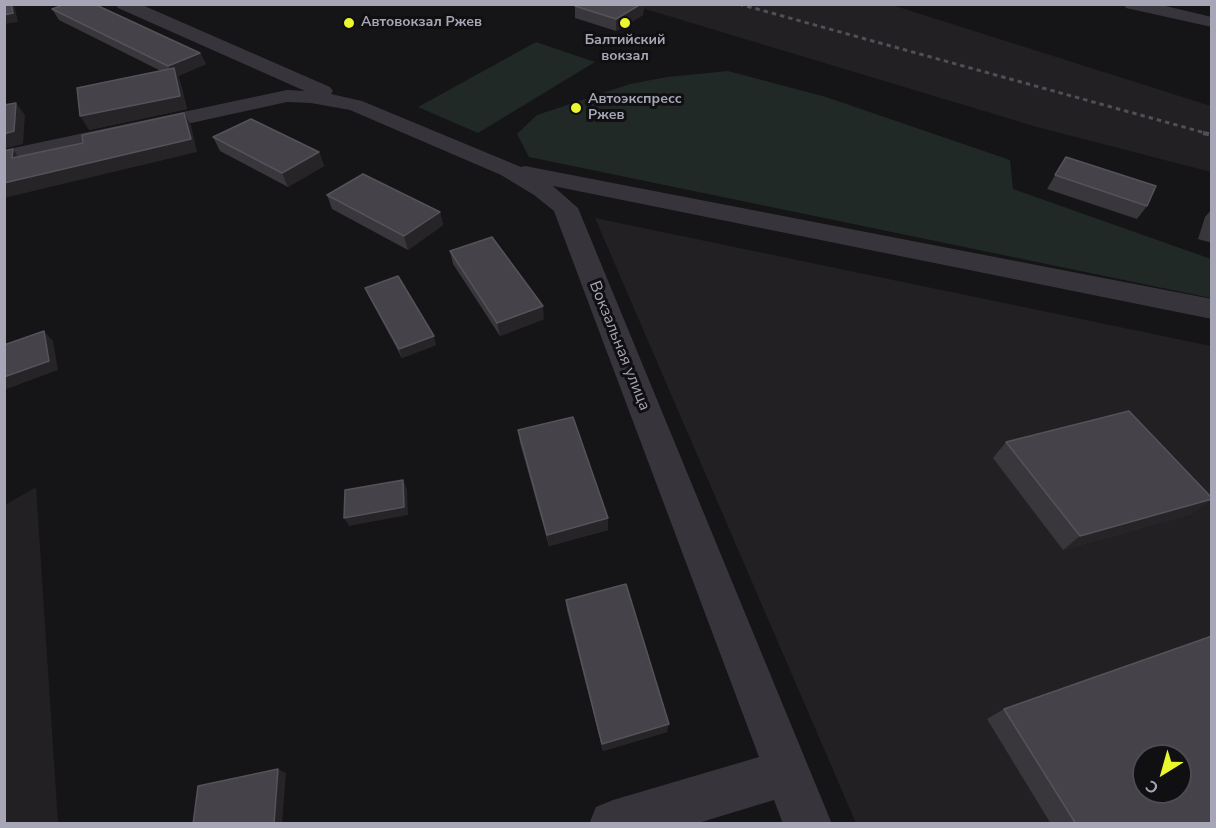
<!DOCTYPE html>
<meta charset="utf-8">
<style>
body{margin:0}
#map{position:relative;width:1216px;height:828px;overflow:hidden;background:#151416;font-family:"Nunito Sans",sans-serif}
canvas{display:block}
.frame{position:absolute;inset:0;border:6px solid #a7a6b7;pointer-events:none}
.north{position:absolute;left:1132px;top:744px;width:60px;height:60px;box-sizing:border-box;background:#100f11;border:2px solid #4c4b53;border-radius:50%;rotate:217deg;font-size:16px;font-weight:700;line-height:24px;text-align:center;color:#a7a6b7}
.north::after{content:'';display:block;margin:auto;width:21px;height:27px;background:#e9f72c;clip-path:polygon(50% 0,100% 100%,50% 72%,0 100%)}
</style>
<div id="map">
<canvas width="1216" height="828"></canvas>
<div class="frame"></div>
<div class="north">С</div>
</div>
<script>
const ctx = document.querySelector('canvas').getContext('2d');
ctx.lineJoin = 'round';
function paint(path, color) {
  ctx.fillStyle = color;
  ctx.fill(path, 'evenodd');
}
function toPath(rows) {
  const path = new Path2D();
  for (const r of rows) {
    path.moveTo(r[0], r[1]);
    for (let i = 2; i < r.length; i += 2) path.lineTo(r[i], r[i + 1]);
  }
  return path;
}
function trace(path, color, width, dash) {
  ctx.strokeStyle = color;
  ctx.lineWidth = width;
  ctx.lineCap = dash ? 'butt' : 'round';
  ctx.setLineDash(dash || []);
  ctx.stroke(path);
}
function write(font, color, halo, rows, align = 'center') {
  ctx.font = font + ' "Nunito Sans",sans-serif';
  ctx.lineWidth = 6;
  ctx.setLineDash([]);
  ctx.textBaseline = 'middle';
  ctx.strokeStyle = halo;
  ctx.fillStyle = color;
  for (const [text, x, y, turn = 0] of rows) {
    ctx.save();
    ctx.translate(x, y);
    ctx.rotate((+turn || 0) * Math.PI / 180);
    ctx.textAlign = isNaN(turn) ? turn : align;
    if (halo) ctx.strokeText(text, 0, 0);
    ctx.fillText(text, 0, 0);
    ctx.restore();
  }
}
const built = toPath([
 [632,5,892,5,1211,106,1211,172,1037,127],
 [595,218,1211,346,1211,823,856,823],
 [1144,756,1180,756,1180,792,1144,792],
 [36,487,58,823,5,823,5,505]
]);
const green = toPath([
 [536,42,595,62,478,133,418,107],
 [728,71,826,97,1010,160,1013,189,1211,259,1211,298,529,157,517,134,537,115,630,84,667,77]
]);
const minor = toPath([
 [116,4,140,4,330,87,333,91,331,94,362,101,521,167,525,166,1212,299,1212,319,553,186,578,208,832,824,783,824,774,800,695,824,589,824,596,807,613,800,759,757,554,211,534,195,501,175,350,110,311,103,287,102,4,164,4,150,287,90,305,91,118,8,116,4],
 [1124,4,1157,4,1212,17,1212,27,1126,8,1124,4]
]);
const railFar1 = toPath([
 [739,4,1209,134]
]);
const rail = toPath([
 [1203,133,1212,135]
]);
const wall = toPath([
 [577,4,644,4,643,15,616,31,575,18,575,6],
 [52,9,200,53,206,64,178,76,180,81,187,109,89,130,161,71,59,20],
 [213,137,319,152,324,166,288,187,220,151],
 [1066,157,1147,206,1137,219,1047,189],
 [327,195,440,212,443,225,408,250,332,209],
 [1212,209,1212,243,1198,239,1205,217],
 [450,251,544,319,500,336,453,264],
 [365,288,436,345,402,358,369,297],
 [518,430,608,530,549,546,520,443],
 [1006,442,1212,499,1191,514,1063,550,993,458],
 [566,600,667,732,603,751,567,610],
 [1004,709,1212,824,1051,824,987,719]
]);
const shadedWall = toPath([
 [11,4,14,4,18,22,4,24,4,15],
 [641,4,644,4,643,15,616,31,616,19],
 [200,53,206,64,178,76,180,81,187,109,89,130,80,116,174,78,168,66],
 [16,103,25,115,23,144,4,149,4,134],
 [184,113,191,125,197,152,4,198,4,183],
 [13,149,22,162,12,158],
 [319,152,324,166,288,187,282,173],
 [440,212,443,225,408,250,404,236],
 [543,306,544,319,500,336,497,323],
 [44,331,53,341,58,370,4,390,4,377],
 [434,336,436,345,402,358,399,349],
 [403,480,407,489,408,515,349,526,344,518],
 [1212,499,1191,514,1063,550,1080,536],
 [608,518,608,530,549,546,547,535],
 [669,724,667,732,603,751,602,744],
 [278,769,286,773,282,824,274,824]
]);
const building = toPath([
 [4,4,11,4,13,13,4,15,4,4],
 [66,4,94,4,200,53,168,66,52,9,66,4],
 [577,4,641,4,616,19,575,6,577,4],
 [174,68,180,96,80,116,77,88,174,68],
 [16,103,14,131,4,134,4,105,16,103],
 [184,113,191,139,4,183,4,151,13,149,12,158,83,143,82,135,184,113],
 [251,119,319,152,282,173,213,137,251,119],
 [1066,157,1156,186,1147,206,1055,175,1066,157],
 [363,174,440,212,404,236,327,195,363,174],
 [492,237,543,306,497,323,450,251,492,237],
 [398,276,434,336,399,349,365,288,398,276],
 [44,331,49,361,4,377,4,345,44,331],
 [1129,411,1212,498,1212,499,1080,536,1006,442,1129,411],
 [573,417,608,518,547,535,518,430,573,417],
 [403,480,404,507,344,518,345,490,403,480],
 [626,584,669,724,602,744,566,600,626,584],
 [1212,636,1212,824,1076,824,1004,709,1212,636],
 [1144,756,1180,756,1180,792,1144,792,1144,756],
 [278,769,274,824,193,824,198,786,278,769]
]);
const markers = [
 [349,23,6,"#e9f72c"],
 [625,23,6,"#e9f72c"],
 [576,108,6,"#e9f72c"]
];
const farPoinames = [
 ["Автовокзал Ржев",361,23],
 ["Балтийский",625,41,"center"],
 ["вокзал",625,57,"center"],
 ["Автоэкспресс",588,100],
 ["Ржев",588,116]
];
const streetNames = [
 ["Вокзальная улица",619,346,68]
];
paint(built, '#222023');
paint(green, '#202925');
paint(minor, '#37353b');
trace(railFar1, '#504e57', 3, [4.5, 4]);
trace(rail, '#504e57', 4, [6, 4.5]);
paint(wall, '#39373b');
paint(shadedWall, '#262427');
paint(building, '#454349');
trace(building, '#54535a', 1.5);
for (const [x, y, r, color] of markers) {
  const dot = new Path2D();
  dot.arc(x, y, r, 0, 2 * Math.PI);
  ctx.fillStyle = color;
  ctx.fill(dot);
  trace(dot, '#100f11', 2);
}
write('bold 14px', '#a7a6b7', '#100f11', farPoinames, 'left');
write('16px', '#a7a6b7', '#100f11', streetNames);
</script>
